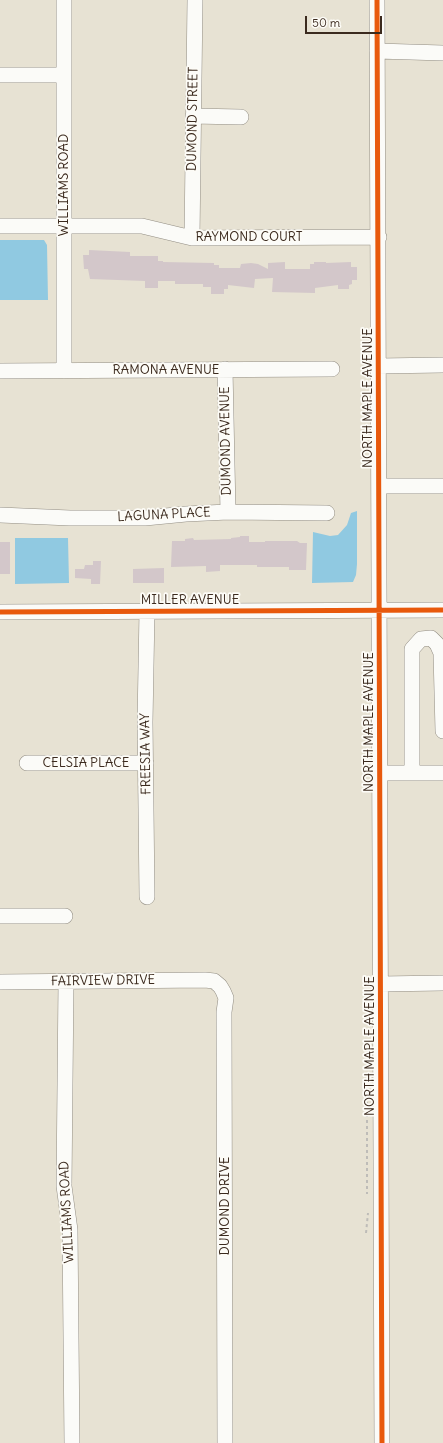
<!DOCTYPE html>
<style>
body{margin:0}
#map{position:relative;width:443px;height:1443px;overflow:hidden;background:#e7e2d3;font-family:Delius,sans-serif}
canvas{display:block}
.scale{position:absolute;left:305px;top:16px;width:77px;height:18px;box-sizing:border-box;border:2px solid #3b2a1e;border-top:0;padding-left:5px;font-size:12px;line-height:14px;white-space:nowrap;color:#3b2a1e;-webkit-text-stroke:3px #fdfcf7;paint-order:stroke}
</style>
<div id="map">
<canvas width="443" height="1443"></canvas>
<div class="scale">50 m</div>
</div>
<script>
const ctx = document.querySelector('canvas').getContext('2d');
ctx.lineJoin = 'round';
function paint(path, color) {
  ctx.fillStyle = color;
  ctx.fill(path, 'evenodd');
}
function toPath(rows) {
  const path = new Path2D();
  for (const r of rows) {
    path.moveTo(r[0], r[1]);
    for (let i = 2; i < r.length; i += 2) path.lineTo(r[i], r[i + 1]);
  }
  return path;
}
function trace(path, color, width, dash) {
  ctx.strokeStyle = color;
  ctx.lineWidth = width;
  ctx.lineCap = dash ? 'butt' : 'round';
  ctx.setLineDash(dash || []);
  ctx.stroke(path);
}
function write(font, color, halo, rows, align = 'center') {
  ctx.font = font + ' Delius,sans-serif';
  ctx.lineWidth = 3.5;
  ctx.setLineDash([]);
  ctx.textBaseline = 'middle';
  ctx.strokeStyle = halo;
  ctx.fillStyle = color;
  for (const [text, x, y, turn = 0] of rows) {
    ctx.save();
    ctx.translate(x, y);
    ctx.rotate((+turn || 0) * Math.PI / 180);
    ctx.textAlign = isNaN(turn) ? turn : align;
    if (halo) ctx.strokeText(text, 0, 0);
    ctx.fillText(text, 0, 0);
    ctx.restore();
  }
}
const water = toPath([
 [0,240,44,240,47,245,48,300,0,300],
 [357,511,357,564,356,575,353,582,312,583,313,532,330,536,338,535,347,525,351,513],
 [15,538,68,538,69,583,15,584]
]);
const building = toPath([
 [89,250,130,252,130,256,158,256,158,261,163,261,163,262,214,263,214,265,219,265,219,268,240,268,241,264,251,263,258,264,268,269,268,263,285,262,285,269,310,269,310,264,314,264,314,262,326,262,326,263,351,262,351,267,357,267,357,280,352,280,352,284,349,285,349,289,338,289,338,285,315,288,315,293,272,292,273,278,255,279,254,288,228,285,228,289,224,289,224,294,211,294,211,287,203,287,203,284,175,284,175,281,158,281,158,288,145,288,145,281,90,279,88,269,84,269,83,255,89,255],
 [240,536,249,536,249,542,265,542,265,541,297,541,300,543,307,543,306,570,289,570,289,567,257,567,257,565,220,565,220,571,206,572,206,566,171,567,172,541,185,541,185,539,193,538,194,540,231,539,231,538,240,537],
 [0,542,10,542,10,574,0,574],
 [93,561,101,561,100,584,91,584,91,579,75,578,75,569,84,569,85,565,93,565],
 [164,568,164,583,133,583,133,569]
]);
const path = toPath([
 [367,1102,367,1194],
 [366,1233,368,1213]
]);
const minor = toPath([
 [64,0,64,371],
 [377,0,382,1443],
 [377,51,443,53],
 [0,75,64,75],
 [193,116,241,117],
 [0,226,142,226,192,238,379,237],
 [192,238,195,0],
 [379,366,443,365],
 [225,369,228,512],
 [0,371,332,369],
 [380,486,443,486],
 [0,515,70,518,145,518,186,514,228,512,327,513],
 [147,611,145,722,147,897],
 [0,612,443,610],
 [27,763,146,763],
 [412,772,412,649,421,639,431,638,437,644,441,653,443,731],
 [380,773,443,773],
 [0,916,65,916],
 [0,982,205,980,214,981,220,986,223,991,226,998,224,1012,225,1443],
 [66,982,64,1186,70,1230,72,1443],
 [381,984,443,983]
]);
const cycleway = toPath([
 [377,0,382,1443],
 [0,612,443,610]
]);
const streetNames = [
 ["DUMOND STREET",193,119,-89],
 ["WILLIAMS ROAD",64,185,-90],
 ["RAYMOND COURT",249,237],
 ["RAMONA AVENUE",166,370],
 ["NORTH MAPLE AVENUE",368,398,-90],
 ["DUMOND AVENUE",226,441,-91],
 ["LAGUNA PLACE",164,515,-3],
 ["MILLER AVENUE",190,600],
 ["NORTH MAPLE AVENUE",369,722,-90],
 ["FREESIA WAY",146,754,-91],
 ["CELSIA PLACE",86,763],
 ["FAIRVIEW DRIVE",103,981,-1],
 ["NORTH MAPLE AVENUE",370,1046,-90],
 ["DUMOND DRIVE",225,1206,-90],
 ["WILLIAMS ROAD",67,1212,-93]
];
paint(water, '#90c9e1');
paint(building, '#d3c7ca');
trace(minor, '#928d83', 16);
trace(path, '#bebcb8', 2, [3, 3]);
trace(minor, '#fbfbf8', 15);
trace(cycleway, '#e8590c', 5);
write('13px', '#3b2a1e', '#fdfcf7', streetNames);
</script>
